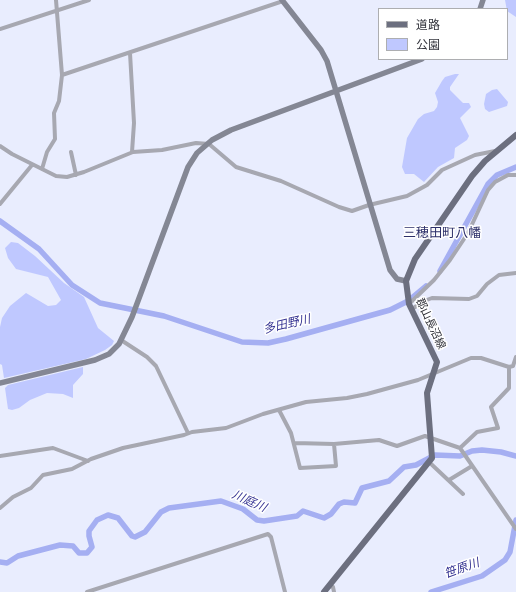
<!DOCTYPE html>
<meta charset="utf-8">
<style>
body{margin:0}
#map{position:relative;width:516px;height:592px;overflow:hidden;background:#e9edfe;font-family:"Titillium Web","Noto Sans JP",sans-serif}
canvas{display:block}
.legend{position:absolute;left:378px;top:8px;width:130px;height:52px;box-sizing:border-box;background:#fff;border:1px solid #adaeb1;margin:0;padding:5px 7px;list-style:none;font-size:12px;color:#33343c}
.legend li{display:flex;align-items:center;gap:8px;height:20px}
.legend b{width:20px;border:1px solid #adaeb1}
</style>
<div id="map">
<canvas width="516" height="592"></canvas>
<ul class="legend">
<li><b style="height:5px;background:#6c6f7f"></b>道路</li>
<li><b style="height:11px;background:#bfc8ff"></b>公園</li>
</ul>
</div>
<script>
const ctx = document.querySelector('canvas').getContext('2d');
ctx.lineJoin = 'round';
function paint(path, color) {
  ctx.fillStyle = color;
  ctx.fill(path, 'evenodd');
}
function toPath(rows) {
  const path = new Path2D();
  for (const r of rows) {
    path.moveTo(r[0], r[1]);
    for (let i = 2; i < r.length; i += 2) path.lineTo(r[i], r[i + 1]);
  }
  return path;
}
function trace(path, color, width, dash) {
  ctx.strokeStyle = color;
  ctx.lineWidth = width;
  ctx.lineCap = dash ? 'butt' : 'round';
  ctx.setLineDash(dash || []);
  ctx.stroke(path);
}
function write(font, color, halo, rows, align = 'center') {
  ctx.font = font + ' "Titillium Web","Noto Sans JP",sans-serif';
  ctx.lineWidth = 3;
  ctx.setLineDash([]);
  ctx.textBaseline = 'middle';
  ctx.strokeStyle = halo;
  ctx.fillStyle = color;
  for (const [text, x, y, turn = 0] of rows) {
    ctx.save();
    ctx.translate(x, y);
    ctx.rotate((+turn || 0) * Math.PI / 180);
    ctx.textAlign = isNaN(turn) ? turn : align;
    if (halo) ctx.strokeText(text, 0, 0);
    ctx.fillText(text, 0, 0);
    ctx.restore();
  }
}
const green = toPath([
 [505,0,516,0,516,17,507,11],
 [455,74,459,74,450,87,450,90,463,103,469,103,471,107,460,118,469,136,467,140,455,148,454,158,438,167,424,182,414,174,405,174,402,167,407,138,418,119,424,114,434,111,437,107,438,102,435,93,442,81,445,77],
 [497,89,508,102,507,106,489,112,485,109,484,104,486,94,492,90],
 [11,242,18,243,35,256,64,283,84,297,98,328,114,341,112,345,105,350,86,359,4,378,2,365,0,364,0,327,2,318,10,306,26,293,48,306,56,305,61,300,48,277,16,269,8,258,5,248],
 [83,367,83,374,73,385,73,398,63,394,47,393,30,400,19,408,12,410,8,409,5,388,8,385]
]);
const river = toPath([
 [0,221,39,249,72,285,100,303,164,316,242,342,268,343,286,339,390,310,408,301,426,286],
 [440,271,488,184,497,175,516,167],
 [0,562,7,563,18,556,60,545,73,546,79,553,87,553,92,547,89,536,89,531,97,520,108,515,118,518,132,536,135,537,145,532,161,512,169,508,221,501,243,509,257,520,264,521,297,516,303,511,324,518,331,514,339,504,344,502,355,503,362,488,389,481,404,467,416,465,435,455,460,456,472,451,482,450,501,452,516,456],
 [431,592,482,576,505,560,510,552,516,520]
]);
const street = toPath([
 [0,29,89,0],
 [130,53,134,123,132,152],
 [62,75,283,1],
 [0,146,12,154,56,176,67,177,84,172,133,152,162,150,196,143,209,144,236,167,281,181,339,207,352,211,369,205,407,196,427,185,442,170,475,155,495,151],
 [71,152,76,175],
 [42,169,47,152,55,139,54,113,59,101,62,75,56,0],
 [0,204,32,165],
 [409,304,434,280,450,260,468,233,488,190,495,182,508,175,516,175],
 [412,309,424,301,432,298,469,299,477,296,487,284,499,275,516,273],
 [121,340,147,357,156,366,188,433],
 [279,410,291,433,300,468,336,466,334,444],
 [295,443,334,444,379,440,397,446,425,436,460,448,516,529],
 [460,448,477,432,498,428,491,407,509,388,509,367,513,366,516,357],
 [0,456,53,448,88,461],
 [429,462,463,494],
 [449,480,472,466],
 [0,508,13,497,31,488,43,475,72,469,91,459,123,448,184,435,192,432,226,428,263,414,306,402,347,398,367,394,418,380,471,358,481,358,509,367],
 [330,586,333,587,334,592],
 [87,592,268,534,271,537,285,592]
]);
const secondary = toPath([
 [282,0,321,50,327,61,390,270,397,279,406,281],
 [480,9,483,0],
 [0,383,95,360,109,354,119,344,132,317,188,167,197,153,212,140,231,130,422,59]
]);
const primary = toPath([
 [324,592,432,458,427,393,437,362,409,304,406,281,415,259,472,176,485,161,516,135]
]);
const streetNames = [
 ["郡山長沼線",430,324,65]
];
const waterNames = [
 ["多田野川",287,325,-13],
 ["川庭川",249,502,24],
 ["笹原川",462,569,-20]
];
const quarterNames = [
 ["三穂田町八幡",442,234]
];
paint(green, '#bfc8ff');
trace(river, '#a5aff2', 5.5);
trace(street, '#a7a8b1', 4);
trace(secondary, '#848794', 5.5);
trace(primary, '#6c6f7f', 6);
write('11px', '#33343c', '#fff', streetNames);
write('italic 12px', '#353392', '#fff', waterNames);
write('13px', '#2c2f69', '#fff', quarterNames);
</script>
